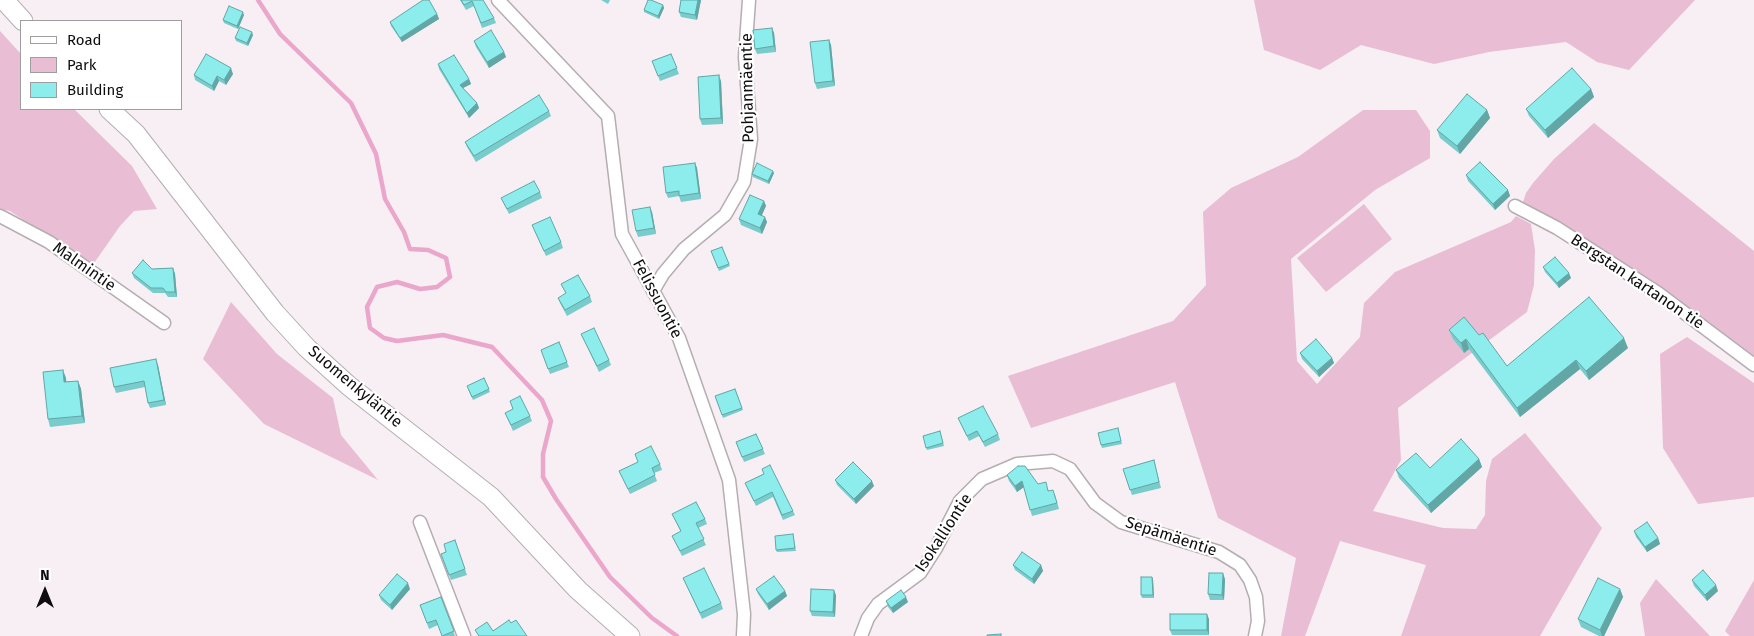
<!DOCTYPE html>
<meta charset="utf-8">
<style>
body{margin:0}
#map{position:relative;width:1754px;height:636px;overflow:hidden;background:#f7eff3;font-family:"Fira Sans",sans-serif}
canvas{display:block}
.legend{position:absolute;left:20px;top:20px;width:162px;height:90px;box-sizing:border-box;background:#fff;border:1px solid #9f9e9f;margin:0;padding:6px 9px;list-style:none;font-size:15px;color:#0f0c0e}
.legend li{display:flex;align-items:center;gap:10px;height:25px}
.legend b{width:25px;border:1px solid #9f9e9f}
.north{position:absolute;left:20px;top:566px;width:50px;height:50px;-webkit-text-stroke:4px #fff;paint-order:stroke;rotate:0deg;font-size:14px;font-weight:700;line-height:20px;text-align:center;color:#0f0c0e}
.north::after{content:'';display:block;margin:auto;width:18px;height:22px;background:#0f0c0e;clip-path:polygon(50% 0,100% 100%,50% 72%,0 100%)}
</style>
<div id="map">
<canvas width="1754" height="636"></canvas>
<ul class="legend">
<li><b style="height:6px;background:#fff"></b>Road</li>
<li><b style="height:14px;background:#e9bdd4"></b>Park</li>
<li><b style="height:14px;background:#8cedec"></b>Building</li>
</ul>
<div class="north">N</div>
</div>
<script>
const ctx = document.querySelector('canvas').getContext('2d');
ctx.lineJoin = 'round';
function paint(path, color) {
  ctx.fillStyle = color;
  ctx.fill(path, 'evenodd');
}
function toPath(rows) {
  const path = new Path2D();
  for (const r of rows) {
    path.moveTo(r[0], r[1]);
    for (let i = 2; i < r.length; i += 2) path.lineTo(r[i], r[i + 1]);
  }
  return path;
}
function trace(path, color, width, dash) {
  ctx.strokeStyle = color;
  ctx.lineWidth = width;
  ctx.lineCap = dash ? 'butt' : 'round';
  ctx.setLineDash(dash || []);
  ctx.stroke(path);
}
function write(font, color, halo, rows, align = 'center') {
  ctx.font = font + ' "Fira Sans",sans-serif';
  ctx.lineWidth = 4.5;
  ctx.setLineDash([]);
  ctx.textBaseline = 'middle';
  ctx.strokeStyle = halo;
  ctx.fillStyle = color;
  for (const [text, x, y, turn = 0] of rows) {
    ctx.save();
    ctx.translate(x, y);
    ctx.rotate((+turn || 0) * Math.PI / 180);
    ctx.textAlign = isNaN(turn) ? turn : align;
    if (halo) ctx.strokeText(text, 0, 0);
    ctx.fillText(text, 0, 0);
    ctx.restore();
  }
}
const green = toPath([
 [1254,0,1695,0,1629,70,1597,62,1566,42,1489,52,1434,64,1361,45,1320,70,1264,50],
 [0,31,21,54,21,109,74,109,132,166,157,209,134,211,120,226,92,266,10,211,0,209],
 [1363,110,1416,110,1430,131,1430,158,1375,190,1291,259,1297,361,1317,384,1360,337,1364,303,1395,272,1511,222,1516,216,1531,224,1535,250,1534,285,1527,312,1398,408,1401,460,1373,511,1443,528,1476,529,1485,515,1486,481,1492,459,1525,433,1602,528,1540,636,1401,636,1426,565,1340,541,1305,636,1281,636,1296,558,1218,518,1175,382,1031,428,1008,376,1173,321,1206,285,1203,212,1231,188,1298,157],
 [1594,123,1754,251,1754,357,1526,208,1523,202,1526,193,1533,183,1554,159],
 [1364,204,1392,239,1326,292,1297,258],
 [231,302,277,354,333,398,341,435,378,480,264,424,203,359],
 [1687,337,1754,383,1754,497,1698,504,1663,448,1660,354],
 [1656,579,1710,636,1645,636,1640,603],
 [1754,580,1754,636,1730,636,1725,631]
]);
const stream = toPath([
 [258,0,280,34,351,103,376,154,385,199,404,232,410,249,428,250,446,258,450,277,437,287,420,289,397,282,377,287,367,307,370,328,384,338,397,341,443,335,492,347,542,400,551,421,543,454,543,477,556,499,610,577,652,618,677,636]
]);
const street = toPath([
 [498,0,608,116,622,234,679,338,729,480,744,614,743,636],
 [1515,206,1557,228,1658,293,1754,365],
 [0,216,49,242,164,323],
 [653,291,663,274,684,249,725,215,744,182,751,139,745,57,749,0],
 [420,522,464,636],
 [861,636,868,618,878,604,920,573,936,548,960,501,982,479,1017,464,1053,461,1070,469,1095,503,1121,522,1219,552,1240,565,1250,580,1256,597,1258,621,1255,636]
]);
const secondary = toPath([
 [4,0,23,21],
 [109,109,136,134,275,313,307,348,349,386,491,497,578,590,630,636]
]);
const wall = toPath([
 [460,0,483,0,494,18,496,23,482,28,474,6,466,10],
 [601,0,610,0,608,4],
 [681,0,701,0,697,20,681,17,679,12],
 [663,5,664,8,659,19,644,12,644,10],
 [437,14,439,19,402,42,391,26,390,22],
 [244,15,238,29,224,23,223,20],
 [772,28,774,33,776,52,757,54,755,49],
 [253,35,248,46,236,41,235,38],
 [829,40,831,45,835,86,817,89,815,83],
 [474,41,504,52,506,57,489,68,476,47],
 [671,54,679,74,660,81,652,61],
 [438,64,469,79,471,84,463,88,477,103,479,108,469,118,439,69],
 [233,74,226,85,219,81,214,91,195,80,194,75],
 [721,81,723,124,702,125,700,119],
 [1591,89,1594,97,1548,138,1529,116,1526,109],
 [1487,110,1490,118,1460,154,1440,138,1437,130],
 [549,111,551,116,476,162,467,147,465,142],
 [695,163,697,168,701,199,681,202,679,196,668,198,666,193],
 [774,173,769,184,753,177,752,174],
 [1466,175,1508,190,1510,196,1495,210,1468,181],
 [540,192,542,198,509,214,501,198],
 [764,201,766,206,762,215,767,222,762,234,741,225,739,219],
 [652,212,656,234,638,237,636,231],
 [532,225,561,242,563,248,546,256],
 [722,247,730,266,719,271,711,251],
 [1543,267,1571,278,1559,288,1545,272],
 [173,268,175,274,177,297,168,297,165,293,153,293,134,278,132,273,152,269],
 [561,284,590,296,592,302,567,316,560,303,558,298,566,294],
 [1449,330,1479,335,1507,366,1628,348,1589,380,1580,369,1520,417,1469,349,1464,353,1453,339],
 [581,334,609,360,611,365,599,372],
 [559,342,569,367,550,374,541,350],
 [1300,353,1332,358,1334,363,1319,377,1302,359],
 [158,365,166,405,150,408,148,403,145,387,116,393,114,387],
 [66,378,66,382,78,381,81,389,85,423,50,427,48,419],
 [484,378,490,392,473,400,468,389],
 [735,389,743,410,723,418,715,396],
 [510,401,530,416,532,421,513,431,505,413,513,409],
 [958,418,998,434,1000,440,985,447,979,436,969,441],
 [1118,428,1122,444,1102,448,1101,445],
 [940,431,944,446,927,450,923,436],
 [756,434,765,454,744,462,736,442],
 [635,454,660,464,662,470,654,473,657,481,630,494,619,471,638,462],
 [1479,459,1482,467,1431,513,1399,478,1396,470,1430,468],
 [1154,460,1161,488,1132,495,1123,469],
 [763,474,793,511,795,515,783,520,773,497,756,506,745,483],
 [1007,475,1038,484,1049,491,1055,495,1059,509,1032,516,1024,487,1017,492,1009,481],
 [835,480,874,486,856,504,837,485],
 [672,514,705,519,707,524,698,528,706,545,682,556,672,536,681,532],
 [1634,531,1658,538,1660,544,1647,552,1636,537],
 [793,534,796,551,777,552,776,550],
 [455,540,467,575,451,580,441,554,446,552],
 [1013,565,1041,565,1043,571,1034,584,1015,570],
 [1152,577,1153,579,1154,598,1142,598,1141,595],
 [683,578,721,603,723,609,702,619],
 [1225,579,1224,600,1210,600,1208,594],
 [1692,580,1718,591,1707,601,1694,586],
 [410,589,392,610,381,600,379,595],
 [756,589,785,591,787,596,769,610,758,594],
 [1620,589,1623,597,1604,636,1599,636,1581,627,1578,619],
 [836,595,835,617,812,616,810,611],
 [441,597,455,636,443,636,438,625,429,629,420,605],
 [886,601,908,602,893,613,888,607],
 [1209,619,1209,635,1172,635,1170,630]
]);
const shadedWall = toPath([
 [698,0,701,0,697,20,695,15],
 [663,5,664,8,659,19,658,16],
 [243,12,244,15,238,29,237,26],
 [437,14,439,19,402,42,400,38],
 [772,28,774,33,776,52,774,46],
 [252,32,253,35,248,46,247,43],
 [829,40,831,45,835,86,833,81],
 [504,52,506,57,489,68,487,62],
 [231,68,233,74,226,85,224,80],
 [719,75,721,81,723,124,721,118],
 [217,76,219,81,214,91,212,86],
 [469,79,471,84,461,89,460,85],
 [1591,89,1594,97,1548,138,1545,130],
 [477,103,479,108,469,118,467,113],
 [1487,110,1490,118,1460,154,1457,146],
 [695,163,697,168,701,199,699,193],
 [773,171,774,173,769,184,768,181],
 [1508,190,1510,196,1495,210,1493,204],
 [764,201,766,206,760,219,758,214],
 [650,207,652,212,656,234,654,228],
 [765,217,767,222,762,234,760,228],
 [173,268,175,274,177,297,175,292],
 [1569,273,1571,278,1559,288,1557,283],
 [1624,338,1628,348,1589,380,1586,371],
 [1466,339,1469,349,1464,353,1461,343],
 [1332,358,1334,363,1319,377,1317,371],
 [156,359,158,365,166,405,164,400],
 [1576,360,1580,369,1520,417,1517,408],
 [63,370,66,378,67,390,64,382],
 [78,381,81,389,85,423,82,416],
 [1479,459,1482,467,1431,513,1428,505],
 [872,481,874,486,856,504,854,499],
 [1022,481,1024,487,1017,492,1015,486],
 [1658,538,1660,544,1647,552,1645,547],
 [1041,565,1043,571,1034,584,1032,579],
 [1223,573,1225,579,1224,600,1222,595],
 [1152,577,1153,579,1154,598,1153,595],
 [408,583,410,589,392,610,390,605],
 [1716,585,1718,591,1707,601,1705,595],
 [1620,589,1623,597,1604,636,1602,636,1600,630],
 [834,590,836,595,835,617,833,612],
 [785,591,787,596,769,610,767,604],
 [906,597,908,602,893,613,891,608],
 [1207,614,1209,619,1209,635,1207,630]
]);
const building = toPath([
 [423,0,429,0,437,14,400,38,390,22,423,0],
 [461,0,483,0,494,18,481,23,472,1,464,5,461,0],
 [648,0,651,0,663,5,658,16,644,10,648,0],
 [681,0,698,0,695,15,679,12,681,0],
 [229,6,243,12,237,26,223,20,229,6],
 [240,27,252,32,247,43,235,38,240,27],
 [772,28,774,46,755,49,753,30,772,28],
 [491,30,504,52,487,62,474,41,491,30],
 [829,40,833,81,815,83,810,42,829,40],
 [206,54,231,68,224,80,217,76,212,86,194,75,206,54],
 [671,54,677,68,658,76,652,61,671,54],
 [454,55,469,79,460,85,477,103,467,113,438,64,454,55],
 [1572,68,1591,89,1545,130,1526,109,1572,68],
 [719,75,721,118,700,119,698,77,719,75],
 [1467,94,1487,110,1457,146,1437,130,1467,94],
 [539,95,549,111,474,156,465,142,539,95],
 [1480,162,1508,190,1493,204,1466,175,1480,162],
 [695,163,699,193,679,196,679,191,666,193,663,167,695,163],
 [757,163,773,171,768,181,752,174,757,163],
 [534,181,540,192,507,209,501,198,534,181],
 [750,195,764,201,758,214,765,217,760,228,739,219,750,195],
 [650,207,654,228,636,231,632,210,650,207],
 [550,217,561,242,544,251,532,225,550,217],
 [722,247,729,264,718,268,711,251,722,247],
 [1555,257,1569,273,1557,283,1543,267,1555,257],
 [143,260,152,269,173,268,175,292,166,292,163,288,151,288,132,273,143,260],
 [578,275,590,296,565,310,558,298,566,293,561,284,578,275],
 [1589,297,1624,338,1586,371,1576,360,1517,408,1466,339,1461,343,1449,330,1464,317,1479,335,1483,333,1507,366,1589,297],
 [594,328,609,360,597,366,581,334,594,328],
 [1316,339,1332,358,1317,371,1300,353,1316,339],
 [559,342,567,362,548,369,541,350,559,342],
 [156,359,164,400,148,403,144,381,114,387,110,368,156,359],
 [63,370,64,382,78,381,82,416,48,419,43,372,63,370],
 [484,378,489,389,472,397,467,386,484,378],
 [735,389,742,408,722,415,715,396,735,389],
 [520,396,530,416,511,425,505,413,513,409,510,401,520,396],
 [983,406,998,434,983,442,977,431,967,436,958,418,983,406],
 [1118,428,1121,441,1101,445,1098,433,1118,428],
 [940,431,943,443,926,448,923,436,940,431],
 [756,434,763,449,742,457,736,442,756,434],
 [1461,439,1479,459,1428,505,1396,470,1416,453,1430,468,1461,439],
 [651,446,660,464,652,468,655,475,628,489,619,471,638,462,635,454,651,446],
 [1154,460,1159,482,1130,490,1123,469,1154,460],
 [853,462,872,481,854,499,835,480,853,462],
 [770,465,793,511,782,515,772,492,754,501,745,483,764,474,762,469,770,465],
 [1018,466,1025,466,1038,484,1046,482,1048,491,1053,490,1057,503,1030,510,1022,481,1015,486,1007,475,1018,466],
 [696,502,705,519,696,523,704,539,680,551,672,536,681,531,672,514,696,502],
 [1647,522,1658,538,1645,547,1634,531,1647,522],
 [793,534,795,548,776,550,775,536,793,534],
 [455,540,465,569,449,575,441,554,446,552,444,544,455,540],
 [1022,552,1041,565,1032,579,1013,565,1022,552],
 [704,568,721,603,700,613,683,578,704,568],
 [1703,570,1716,585,1705,595,1692,580,1703,570],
 [1209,573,1223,573,1222,595,1208,594,1209,573],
 [397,574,408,583,390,605,379,595,397,574],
 [774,576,785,591,767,604,756,589,774,576],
 [1141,577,1152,577,1153,595,1141,595,1141,577],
 [1598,578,1620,589,1600,630,1578,619,1598,578],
 [811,589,834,590,833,612,810,611,811,589],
 [901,590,906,597,891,608,886,601,901,590],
 [441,597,454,631,442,636,436,620,427,623,420,605,441,597],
 [1170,614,1207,614,1207,630,1170,630,1170,614],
 [509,620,511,623,516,620,527,636,479,636,475,630,487,622,493,631,509,620],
 [1001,634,1001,636,987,636,987,635,1001,634]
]);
const streetNames = [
 ["Pohjanmäentie",748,88,-91],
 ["Malmintie",84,267,35],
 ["Bergstan kartanon tie",1637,282,34],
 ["Felissuontie",657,299,62],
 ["Suomenkyläntie",355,387,40],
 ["Isokalliontie",944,533,-57],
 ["Sepämäentie",1171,537,18]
];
paint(green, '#e9bdd4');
trace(stream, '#eaa6cb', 4.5);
trace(street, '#b5adb1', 15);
trace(secondary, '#b5adb1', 21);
trace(street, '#fff', 12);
trace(secondary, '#fff', 19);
paint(wall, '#78cccb');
paint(shadedWall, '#62a6a5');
paint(building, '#8cedec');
trace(building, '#62a6a5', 1);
write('16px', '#0f0c0e', '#fff', streetNames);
</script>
